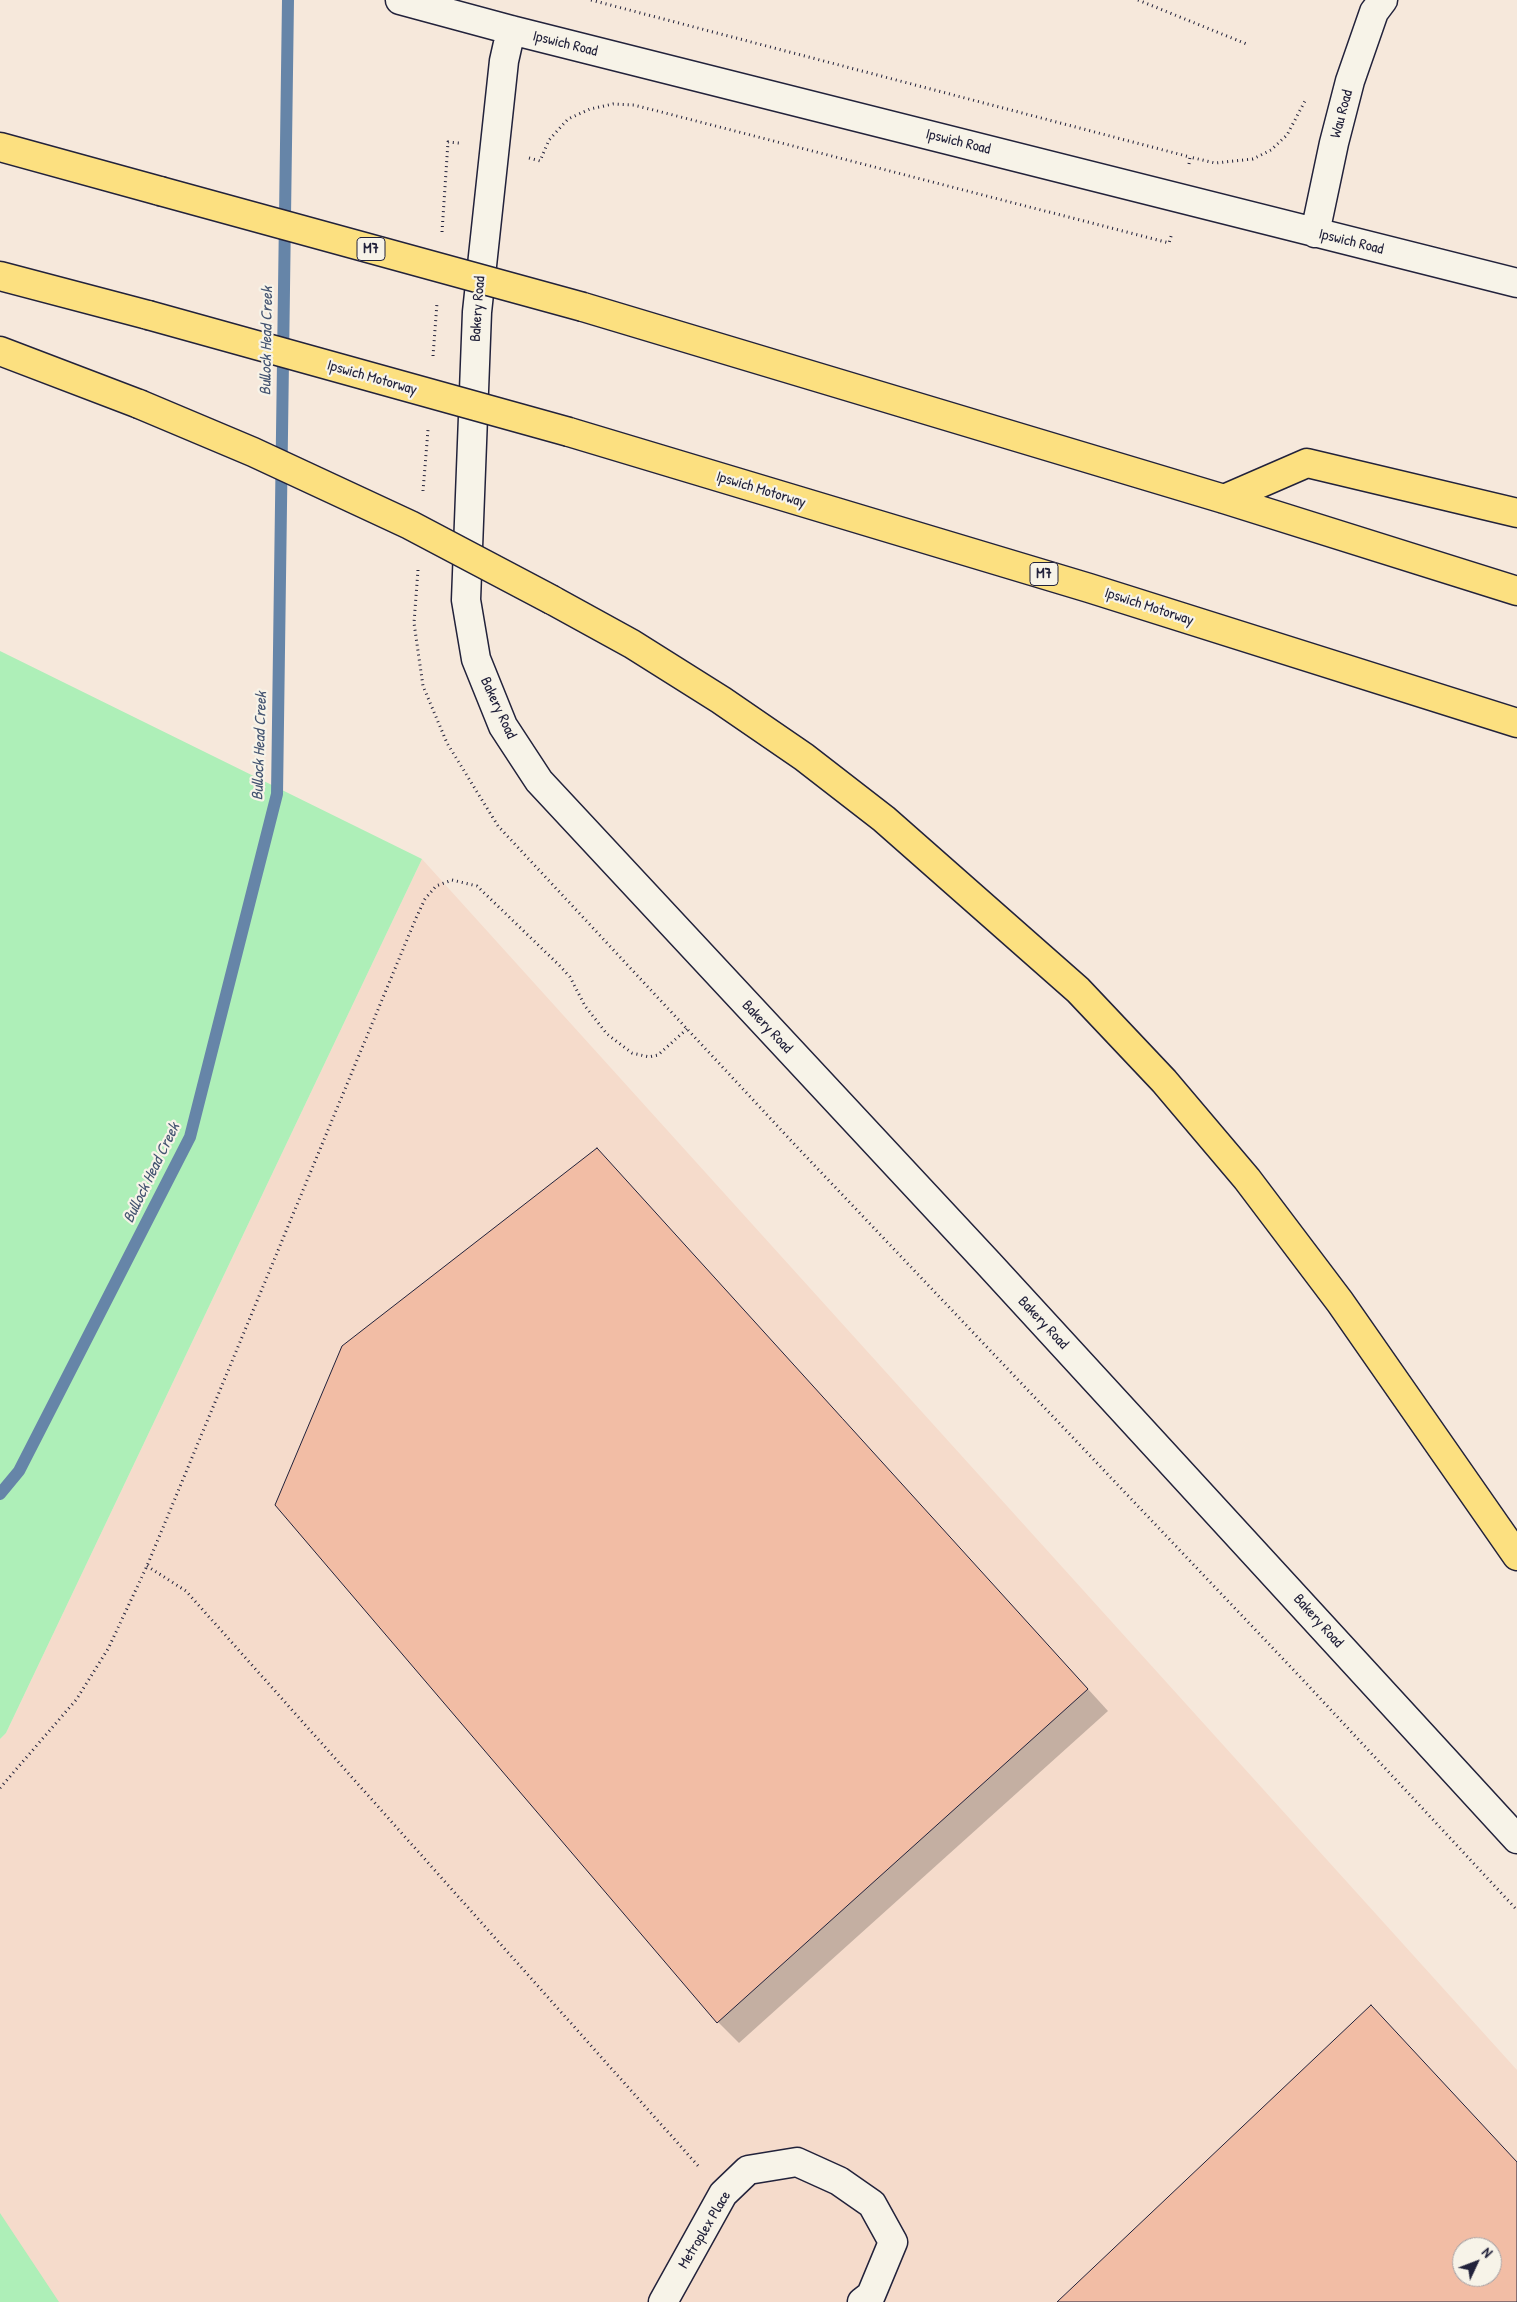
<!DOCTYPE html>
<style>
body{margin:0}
#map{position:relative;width:1517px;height:2302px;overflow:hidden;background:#f6e8db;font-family:"Patrick Hand",sans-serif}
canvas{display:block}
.north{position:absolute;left:1452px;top:2237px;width:50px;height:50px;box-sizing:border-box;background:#f7f3e8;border:1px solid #a29fa3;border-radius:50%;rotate:47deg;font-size:14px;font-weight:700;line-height:20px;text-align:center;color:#22223b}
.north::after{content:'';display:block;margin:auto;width:18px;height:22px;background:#22223b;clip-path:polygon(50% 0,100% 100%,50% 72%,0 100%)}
</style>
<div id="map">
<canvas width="1517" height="2302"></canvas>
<div class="north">N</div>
</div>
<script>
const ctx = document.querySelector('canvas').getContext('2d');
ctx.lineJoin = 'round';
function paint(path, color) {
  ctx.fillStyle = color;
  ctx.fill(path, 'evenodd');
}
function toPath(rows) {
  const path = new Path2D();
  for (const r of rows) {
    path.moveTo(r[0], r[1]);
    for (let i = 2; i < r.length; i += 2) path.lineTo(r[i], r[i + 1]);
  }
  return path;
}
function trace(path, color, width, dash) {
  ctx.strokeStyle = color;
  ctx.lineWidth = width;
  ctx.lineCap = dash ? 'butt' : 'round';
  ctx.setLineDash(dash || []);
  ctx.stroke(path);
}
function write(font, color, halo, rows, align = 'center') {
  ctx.font = font + ' "Patrick Hand",sans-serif';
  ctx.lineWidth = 4.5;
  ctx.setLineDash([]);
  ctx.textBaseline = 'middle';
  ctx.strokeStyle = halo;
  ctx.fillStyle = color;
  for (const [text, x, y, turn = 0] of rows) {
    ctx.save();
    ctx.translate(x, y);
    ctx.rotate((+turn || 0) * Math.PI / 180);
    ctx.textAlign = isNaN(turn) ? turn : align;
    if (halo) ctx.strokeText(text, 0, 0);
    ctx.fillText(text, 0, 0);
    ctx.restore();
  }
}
const built = toPath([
 [422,859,1517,2070,1517,2302,0,2302,0,1739,6,1733],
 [1462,2247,1492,2247,1492,2277,1462,2277]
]);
const green = toPath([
 [0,651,422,859,6,1733,0,1739],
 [0,2213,59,2302,0,2302]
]);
const shadow = toPath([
 [597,1150,1108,1711,739,2043,718,2022,277,1505]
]);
const stream = toPath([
 [0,1494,19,1471,190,1137,277,794,288,0]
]);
const building = toPath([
 [597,1148,1088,1689,717,2023,275,1505,342,1346,597,1148],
 [1371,2005,1517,2162,1517,2302,1057,2302,1371,2005],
 [1462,2247,1492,2247,1492,2277,1462,2277,1462,2247]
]);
const path = toPath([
 [591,0,1190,157],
 [1138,0,1249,45],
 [529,158,540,161,549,140,568,119,590,109,613,104,634,105,1169,243,1172,233],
 [1189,164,1190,157,1215,163,1253,159,1271,150,1287,135,1306,99],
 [442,232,448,142,459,143],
 [433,356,437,303],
 [423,491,428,430],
 [418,570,414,623,423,686,447,743,498,826,797,1147,1304,1681,1517,1910],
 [147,1566,186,1591,700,2168],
 [0,1788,76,1700,108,1649,147,1566,416,918,425,899,436,886,452,880,477,886,559,965,570,977,585,1006,607,1034,632,1053,649,1057,658,1055,688,1028]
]);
const minor = toPath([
 [400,0,511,30,1517,283],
 [511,30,504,61,477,312,466,600,476,659,503,726,539,781,989,1264,1517,1839],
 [1315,233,1334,143,1350,81,1374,12,1383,0],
 [663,2302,723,2194,748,2170,797,2162,839,2181,872,2204,893,2242,871,2295,862,2302]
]);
const highway = toPath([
 [0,147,160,191],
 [0,276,148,315],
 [583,307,1224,499,1517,591],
 [0,351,139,404],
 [569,432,1089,588,1517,723],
 [1224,499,1307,463,1517,513],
 [552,600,632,644,721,700,804,757,884,819,1078,990,1164,1081,1247,1179,1340,1302,1517,1556]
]);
const highwayBridge = toPath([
 [160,191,583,307],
 [148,315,569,432],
 [139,404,253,452,410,525,552,600]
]);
const shields = [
 [371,249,28],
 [1044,574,28]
];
const shieldNames = [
 ["M7",371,249],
 ["M7",1044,574]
];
const streetNames = [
 ["Ipswich Road",565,44,14],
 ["Wau Road",1342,114,-75],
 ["Ipswich Road",958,142,14],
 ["Ipswich Road",1351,242,14],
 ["Bakery Road",478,309,-86],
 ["Ipswich Motorway",372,378,16],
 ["Ipswich Motorway",761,490,17],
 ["Ipswich Motorway",1149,607,18],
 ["Bakery Road",498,708,65],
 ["Bakery Road",767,1027,47],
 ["Bakery Road",1043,1323,47],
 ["Bakery Road",1318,1621,48],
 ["Metroplex Place",705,2230,-59]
];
const waterNames = [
 ["Bullock Head Creek",267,341,-89],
 ["Bullock Head Creek",260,746,-88],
 ["Bullock Head Creek",152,1173,-64]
];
paint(built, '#f5dbcb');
paint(green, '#aeefb8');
paint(shadow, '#0003');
trace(stream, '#6685a8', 12);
paint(building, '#f2bda5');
trace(building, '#22223b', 1);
trace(minor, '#22223b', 31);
trace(highway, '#22223b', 31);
trace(path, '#22223b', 3, [1, 4]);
trace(minor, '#f7f3e8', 28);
trace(highway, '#fce080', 28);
trace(highwayBridge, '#22223b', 31, []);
trace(highwayBridge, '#fce080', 28);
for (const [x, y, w] of shields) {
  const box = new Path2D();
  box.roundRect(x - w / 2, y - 11.5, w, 23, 4);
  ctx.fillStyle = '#f7f3e8';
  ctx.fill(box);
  trace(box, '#22223b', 1);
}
write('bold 14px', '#22223b', null, shieldNames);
write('15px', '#22223b', '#f7f3e8', streetNames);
write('italic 16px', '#445471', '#f7f3e8', waterNames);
</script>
